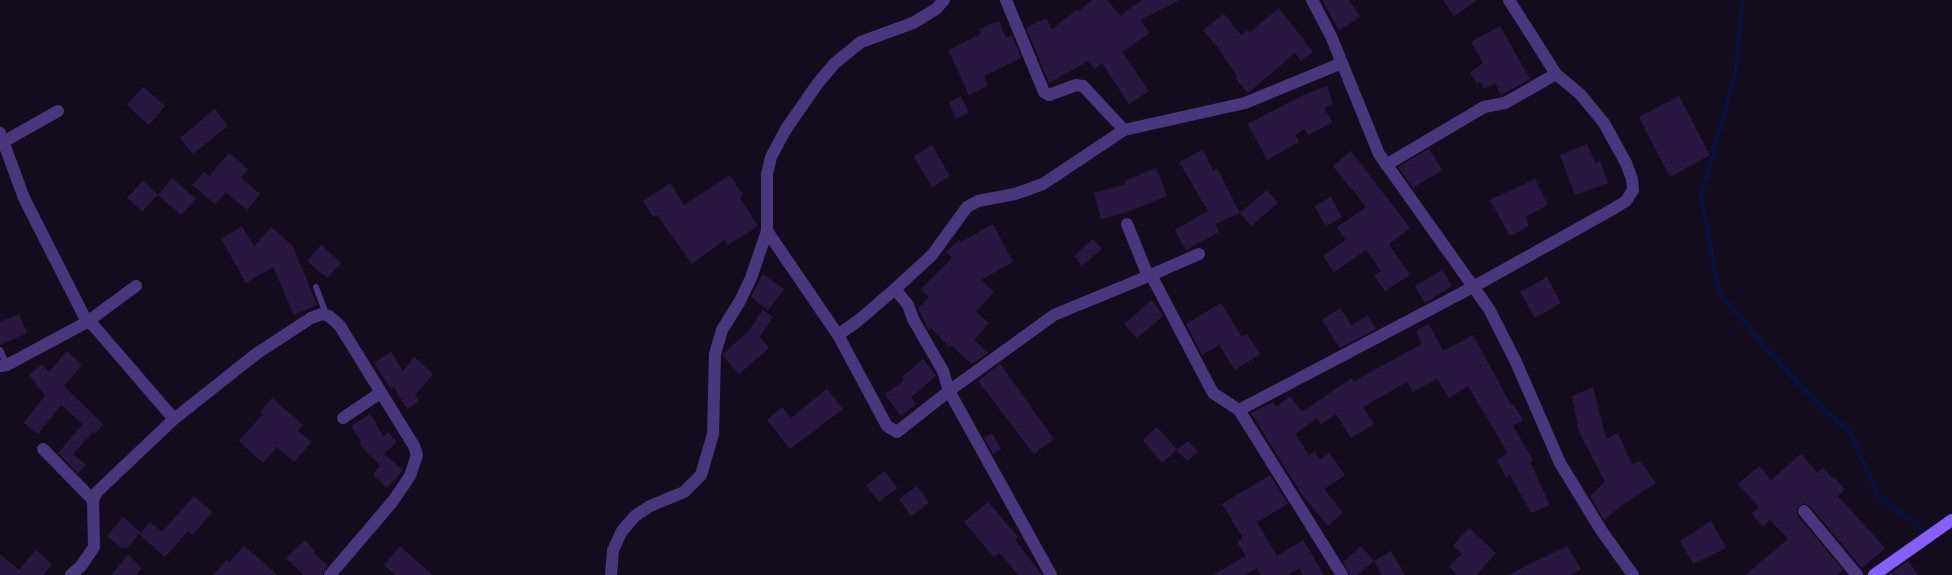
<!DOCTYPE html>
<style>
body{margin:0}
canvas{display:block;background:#130c1e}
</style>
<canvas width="1952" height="575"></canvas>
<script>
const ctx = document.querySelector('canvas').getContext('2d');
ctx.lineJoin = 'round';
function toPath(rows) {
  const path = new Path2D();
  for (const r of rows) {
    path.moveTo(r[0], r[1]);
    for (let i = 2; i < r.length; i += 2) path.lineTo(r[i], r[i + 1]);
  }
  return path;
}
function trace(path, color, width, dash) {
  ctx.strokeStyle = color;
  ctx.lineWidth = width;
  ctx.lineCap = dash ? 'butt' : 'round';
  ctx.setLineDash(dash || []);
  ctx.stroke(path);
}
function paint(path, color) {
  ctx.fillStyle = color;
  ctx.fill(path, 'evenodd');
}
const stream = toPath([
 [1742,0,1736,71,1701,196,1719,292,1771,354,1820,406,1851,433,1878,496,1924,530]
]);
const building = toPath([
 [1092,0,1107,0,1120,16,1142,0,1180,0,1140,20,1150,33,1122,52,1149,91,1129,104,1102,63,1094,69,1088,61,1049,83,1026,28,1046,18,1052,29,1077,9,1079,11],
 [1322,0,1349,0,1360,17,1339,30],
 [1443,0,1477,0,1454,16],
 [1279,8,1313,52,1301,61,1295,53,1248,93,1235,78,1237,76,1215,44,1203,30,1224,14,1241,35,1248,30,1250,32],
 [999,21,1006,38,1012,35,1021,58,984,76,988,86,969,95,948,50,981,34,979,29],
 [1500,26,1530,79,1501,95,1495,83,1484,89,1480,81,1477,83,1470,73,1483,63,1471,42],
 [1327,86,1333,104,1324,108,1332,122,1309,135,1304,129,1295,135,1299,142,1267,160,1248,124,1301,96],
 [143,87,165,106,149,125,127,105],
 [961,96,969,113,956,119,949,102],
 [1679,96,1710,155,1670,177,1639,117],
 [215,109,228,126,193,154,180,138],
 [1587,144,1595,163,1600,161,1608,183,1575,195,1560,155],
 [932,145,950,176,932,187,914,156],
 [1429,149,1442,170,1413,188,1398,167],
 [1203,150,1213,171,1217,168,1240,213,1215,224,1219,232,1186,250,1175,230,1208,211,1179,162],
 [1351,151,1410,228,1389,244,1410,275,1385,291,1374,275,1381,271,1366,250,1334,272,1323,256,1346,240,1337,227,1366,207,1333,166],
 [229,153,248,169,241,178,260,194,247,210,226,192,215,204,192,185,204,172,209,176],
 [1156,168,1167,196,1127,212,1101,219,1094,193,1126,184,1125,181],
 [730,175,743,195,740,198,758,226,728,245,724,240,692,264,657,215,653,217,643,201,670,183,684,205],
 [172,178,196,199,181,215,158,195],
 [1535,179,1548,205,1525,217,1529,226,1510,236,1490,200],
 [143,181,158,195,142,211,127,198],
 [1267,190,1278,203,1251,226,1240,213],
 [1331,197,1342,217,1326,226,1314,206],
 [993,224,1013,262,981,280,994,292,976,312,989,323,974,340,988,353,972,364,951,345,949,347,931,328,929,330,918,308,929,297,921,289,952,258,946,252,959,240,961,242],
 [242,226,254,247,271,227,293,246,317,305,294,315,273,267,246,283,221,239],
 [1093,239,1102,249,1082,266,1074,256],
 [321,245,341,263,327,278,307,261],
 [1442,270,1452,286,1425,303,1415,286],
 [763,274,784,289,768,310,751,297],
 [1547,277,1561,303,1535,318,1520,292],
 [1152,300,1163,316,1137,338,1124,324],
 [1221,303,1242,337,1247,334,1260,354,1235,370,1219,345,1202,355,1186,324],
 [1340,308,1352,326,1367,315,1376,329,1340,348,1322,320],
 [763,310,773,317,760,337,769,348,739,374,723,356,724,353,748,332],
 [19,314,27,333,0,345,0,322],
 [1429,324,1443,351,1473,335,1511,405,1513,404,1523,420,1513,426,1533,460,1530,462,1550,505,1531,513,1510,475,1506,478,1497,460,1508,453,1468,386,1449,398,1437,379,1412,392,1407,382,1363,407,1374,424,1351,438,1336,414,1321,424,1317,418,1295,434,1309,455,1315,451,1320,460,1329,453,1345,475,1324,489,1343,513,1328,526,1302,495,1251,413,1273,402,1276,407,1290,396,1302,412,1352,378,1354,381,1422,344,1416,331],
 [67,351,82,365,64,386,103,424,95,434,93,432,73,454,86,465,78,474,58,453,83,424,61,405,38,434,24,423,45,395,29,375,42,364,49,372],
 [391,352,403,371,414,357,433,374,415,395,419,401,407,409,394,387,391,389,374,363],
 [923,359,936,376,911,397,916,404,901,416,885,394,904,380,902,377],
 [1000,364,1054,439,1034,454,978,381],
 [1593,387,1606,439,1618,433,1632,464,1640,461,1656,483,1621,506,1604,520,1590,496,1605,482,1579,432,1572,396],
 [827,389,843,409,790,449,767,420,782,407,791,418],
 [272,398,303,425,298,431,311,442,294,462,277,447,263,463,239,441,263,414,260,412],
 [370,414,384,437,388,432,397,442,384,454,403,470,387,488,373,475,380,466,359,444,361,442,351,426],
 [1157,427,1177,450,1162,463,1143,440],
 [992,433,1001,450,993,454,984,438],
 [1188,441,1198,452,1187,461,1177,450],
 [1801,454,1817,473,1823,468,1833,479,1834,477,1845,490,1838,496,1885,548,1862,568,1810,506,1802,503,1796,509,1798,516,1843,570,1837,575,1745,575,1788,539,1770,520,1763,527,1752,514,1759,507,1738,484,1759,466,1771,480],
 [885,471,897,488,879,502,866,485],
 [1270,475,1288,504,1257,522,1277,556,1303,540,1324,575,1303,575,1299,568,1288,575,1261,575,1257,568,1245,575,1213,575,1246,556,1237,542,1243,538,1222,504],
 [917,486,929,503,911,516,899,499],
 [194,496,212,512,193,535,188,531,165,557,139,534,127,548,122,548,107,536,123,517,141,533,150,522,162,532],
 [988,502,1018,537,1015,540,1042,575,1018,575,1000,553,994,557,964,522],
 [1711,521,1726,548,1693,564,1680,541],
 [1469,528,1496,553,1476,575,1457,575,1449,566,1462,554,1453,546],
 [305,540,315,551,313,553,328,565,322,575,304,575,286,558],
 [244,546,278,575,213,575,227,560,230,562],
 [400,546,433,575,395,575,384,565],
 [1361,546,1374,561,1357,575,1350,575,1343,562],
 [1567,546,1581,569,1570,575,1508,575],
 [36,550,52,564,43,575,0,575,0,554,19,570],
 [1391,551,1405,575,1382,575,1374,561],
 [128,555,142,568,136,575,111,575],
 [1908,561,1918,575,1888,575]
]);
const lane = toPath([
 [316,287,326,314],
 [0,350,7,365]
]);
const street = toPath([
 [944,0,936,9,913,23,861,42,835,63,818,83,786,129,771,157,767,174,767,231,838,335,887,426,897,432,949,391,1051,575],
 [1006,0,1044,92,1049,95,1076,85,1083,86,1124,130,1245,103,1342,63],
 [1312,0,1331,36,1379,154,1489,309,1516,362,1560,463,1601,530,1633,575],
 [1124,130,1043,184,1015,194,978,201,967,207,932,255,895,289,908,305,913,319,943,371,949,391,1054,315,1151,275,1213,393,1239,410],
 [0,133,24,198,87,322,136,286],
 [3,142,58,111],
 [1386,165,1484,107,1505,103,1556,74],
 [1127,224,1148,276],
 [1151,275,1199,254],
 [838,335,859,320,895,289],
 [0,366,7,365,87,322,93,325,174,419],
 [343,418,380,393],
 [43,449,93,500],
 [1804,511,1857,575],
 [71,575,81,566,94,547,93,500,97,492,174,419,256,354,311,318,322,314,329,316,340,326,414,446,417,455,410,476,393,501,330,575],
 [611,575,613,550,622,531,635,516,650,506,684,492,701,475,713,434,715,354,722,330,740,301,751,278,767,231],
 [1342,575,1239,410,1473,287,1613,209,1626,201,1633,190,1632,179,1626,163,1604,123,1580,94,1556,74,1509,0]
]);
const secondary = toPath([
 [1874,575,1952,520]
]);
trace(stream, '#09103a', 4.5);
paint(building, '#28183f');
trace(lane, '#48377d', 6);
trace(street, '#48377d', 12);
trace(secondary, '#8560ff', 12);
</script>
